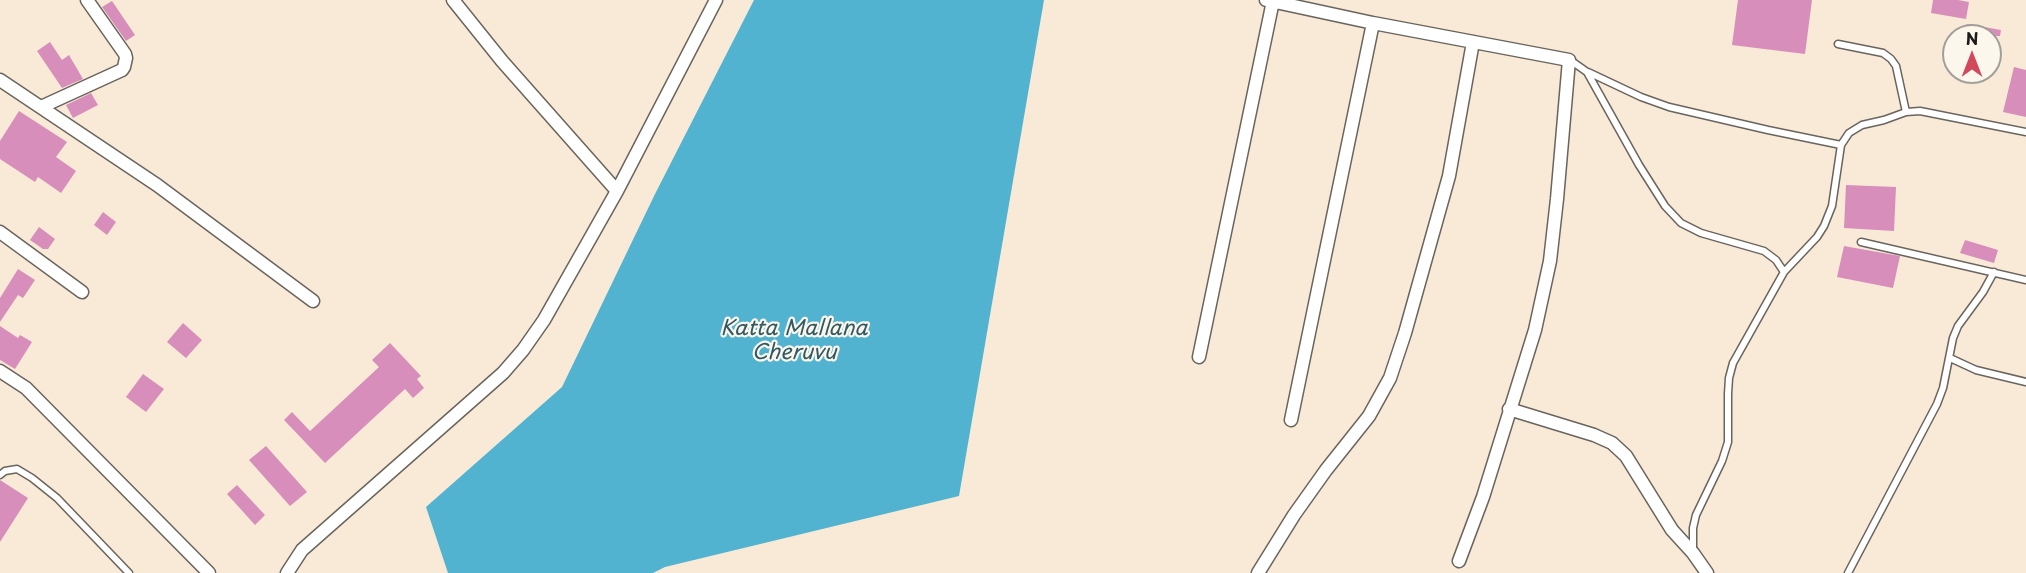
<!DOCTYPE html>
<style>
body{margin:0}
#map{position:relative;width:2026px;height:573px;overflow:hidden;background:#f8ead7;font-family:"Playpen Sans",sans-serif}
canvas{display:block}
.north{position:absolute;left:1942px;top:24px;width:60px;height:60px;box-sizing:border-box;background:#fbf7ec;border:2px solid #a29f99;border-radius:50%;rotate:0deg;font-size:16px;font-weight:700;line-height:24px;text-align:center;color:#1c1c1c}
.north::after{content:'';display:block;margin:auto;width:21px;height:27px;background:#d1495b;clip-path:polygon(50% 0,100% 100%,50% 72%,0 100%)}
</style>
<div id="map">
<canvas width="2026" height="573"></canvas>
<div class="north">N</div>
</div>
<script>
const ctx = document.querySelector('canvas').getContext('2d');
ctx.lineJoin = 'round';
function paint(path, color) {
  ctx.fillStyle = color;
  ctx.fill(path, 'evenodd');
}
function toPath(rows) {
  const path = new Path2D();
  for (const r of rows) {
    path.moveTo(r[0], r[1]);
    for (let i = 2; i < r.length; i += 2) path.lineTo(r[i], r[i + 1]);
  }
  return path;
}
function trace(path, color, width, dash) {
  ctx.strokeStyle = color;
  ctx.lineWidth = width;
  ctx.lineCap = dash ? 'butt' : 'round';
  ctx.setLineDash(dash || []);
  ctx.stroke(path);
}
function write(font, color, halo, rows, align = 'center') {
  ctx.font = font + ' "Playpen Sans",sans-serif';
  ctx.lineWidth = 4.5;
  ctx.setLineDash([]);
  ctx.textBaseline = 'middle';
  ctx.strokeStyle = halo;
  ctx.fillStyle = color;
  for (const [text, x, y, turn = 0] of rows) {
    ctx.save();
    ctx.translate(x, y);
    ctx.rotate((+turn || 0) * Math.PI / 180);
    ctx.textAlign = isNaN(turn) ? turn : align;
    if (halo) ctx.strokeText(text, 0, 0);
    ctx.fillText(text, 0, 0);
    ctx.restore();
  }
}
const water = toPath([
 [754,0,1044,0,959,496,665,567,653,573,448,573,426,507,562,387,655,194]
]);
const building = toPath([
 [1738,0,1812,0,1805,54,1732,45],
 [1933,0,1958,0,1969,2,1966,19,1931,13],
 [112,1,135,35,126,41,102,7],
 [1967,24,2001,30,2000,36,1964,36],
 [50,42,62,60,69,55,83,79,62,88,37,51],
 [2014,67,2026,70,2026,117,2003,112],
 [91,93,98,105,73,118,66,105],
 [19,111,67,142,56,157,76,171,61,193,38,177,35,182,0,159,0,141],
 [1846,185,1896,187,1894,231,1844,228],
 [103,212,116,222,107,235,94,225],
 [39,227,55,239,48,249,43,249,30,240],
 [1965,240,1998,250,1994,263,1960,253],
 [1844,246,1900,256,1893,288,1837,277],
 [18,269,35,280,23,298,18,295,0,322,0,298],
 [183,323,202,340,186,358,167,342],
 [0,326,18,338,20,335,32,342,15,369,0,360],
 [390,343,421,376,417,379,424,388,413,398,405,389,325,463,284,420,292,412,310,431,379,367,372,360],
 [143,374,164,389,146,412,126,397],
 [266,446,307,492,290,506,249,460],
 [0,480,28,498,0,542],
 [237,485,265,515,255,525,227,494]
]);
const service = toPath([
 [1838,44,1883,53,1891,59,1896,66,1906,112],
 [1570,60,1587,72,1639,165,1665,206,1681,223,1701,233,1764,251,1776,260,1784,272],
 [1588,72,1641,97,1669,107,1768,130,1841,145],
 [1861,242,2026,280],
 [1950,358,1976,370,2026,382],
 [0,475,5,471,17,469,32,478,57,498,129,573],
 [1693,550,1693,528,1696,515,1722,461,1728,442,1728,394,1729,378,1733,363,1784,272,1817,237,1824,226,1832,206,1841,145,1849,133,1862,125,1884,120,1906,112,1920,111,2026,132],
 [1848,573,1937,404,1943,388,1953,338,1958,326,1983,292,1994,272]
]);
const minor = toPath([
 [453,0,502,61,617,191],
 [1266,0,1373,23,1569,60,1557,199,1550,261,1535,330,1483,497,1459,561],
 [0,80,157,185,313,301],
 [41,107,122,70,124,67,126,58,125,54,87,0],
 [0,232,82,292],
 [1199,357,1273,1],
 [0,371,26,388,209,573],
 [1509,409,1594,435,1612,443,1626,456,1672,530,1693,553,1707,573],
 [1291,420,1373,23],
 [287,573,302,550,503,373,523,350,544,320,617,191,716,0],
 [1258,573,1294,515,1326,470,1369,416,1390,378,1405,333,1449,176,1473,42]
]);
const waterNames = [
 ["Katta Mallana",794,329],
 ["Cheruvu",794,353]
];
paint(water, '#51b3d0');
paint(building, '#d88ebb');
trace(service, '#69645d', 9);
trace(minor, '#69645d', 15);
trace(service, '#fff', 6);
trace(minor, '#fff', 12);
write('italic 21px', '#315864', '#fbf7ec', waterNames);
</script>
